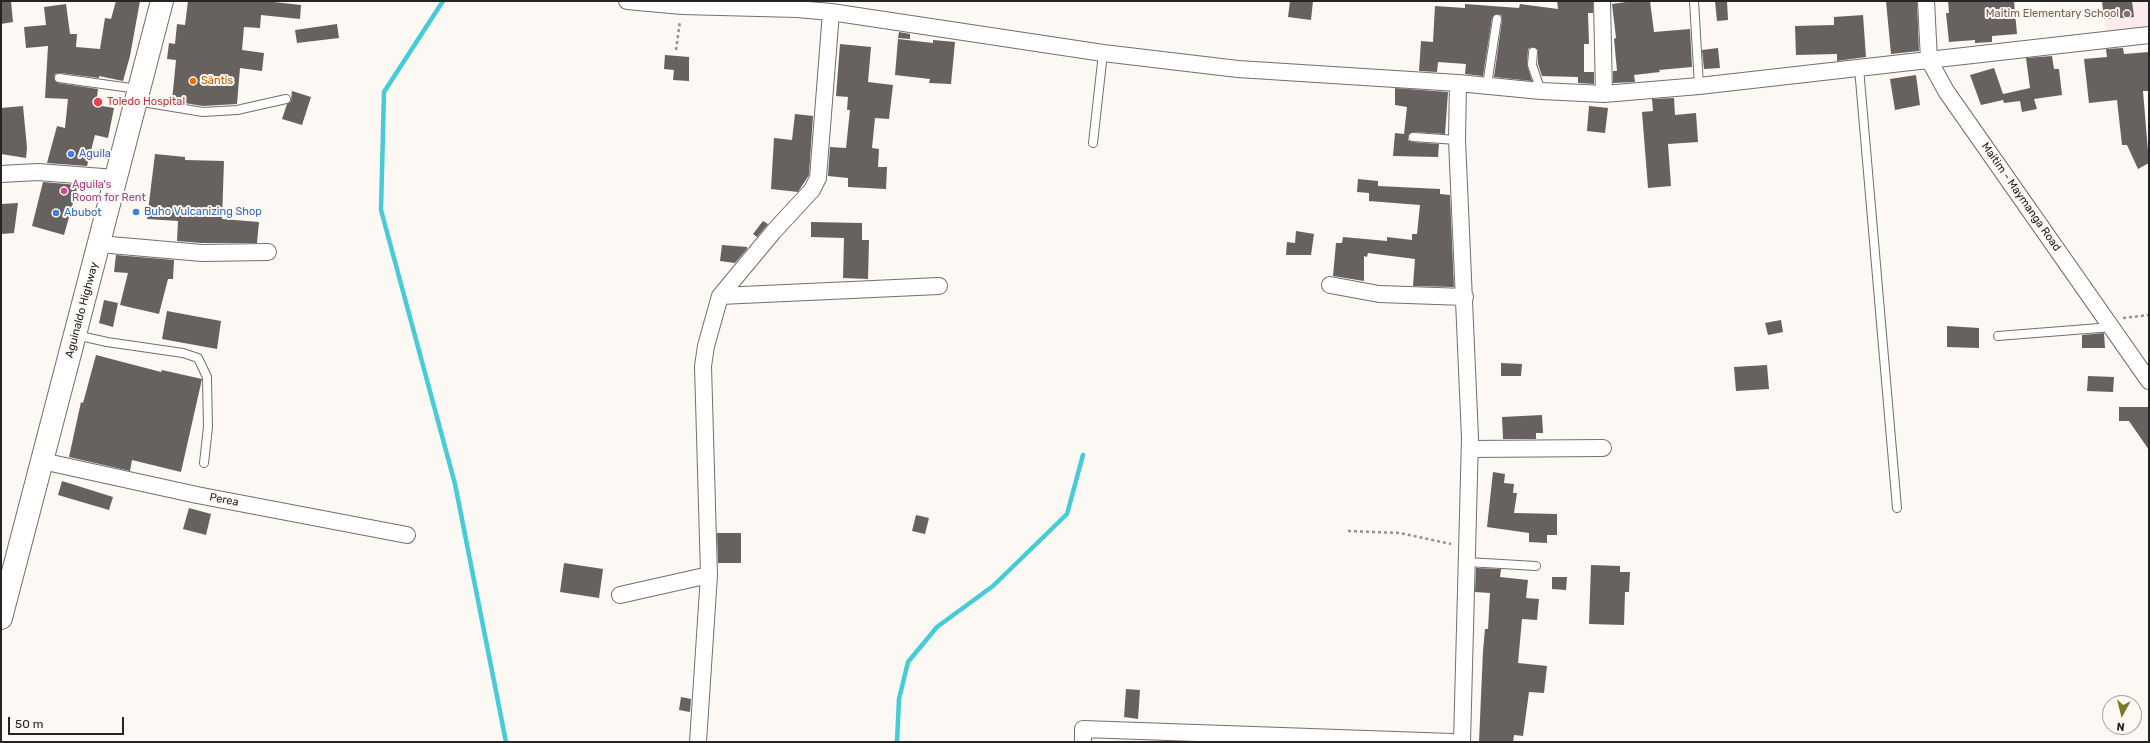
<!DOCTYPE html>
<meta charset="utf-8">
<style>
body{margin:0}
#map{position:relative;width:2150px;height:743px;overflow:hidden;background:#fcf8f3;font-family:Rubik,sans-serif}
canvas{display:block}
.frame{position:absolute;inset:0;border:2px solid #252422;pointer-events:none}
.north{position:absolute;left:2102px;top:695px;width:40px;height:40px;box-sizing:border-box;background:#fcf8f3;border:1px solid #a6a39f;border-radius:50%;rotate:187deg;font-size:11px;font-weight:700;line-height:16px;text-align:center;color:#252422}
.north::after{content:'';display:block;margin:auto;width:14px;height:18px;background:#7a7b23;clip-path:polygon(50% 0,100% 100%,50% 72%,0 100%)}
.scale{position:absolute;left:8px;top:717px;width:116px;height:18px;box-sizing:border-box;border:2px solid #252422;border-top:0;padding-left:5px;font-size:12px;line-height:14px;white-space:nowrap;color:#252422;-webkit-text-stroke:3px #fcf8f3;paint-order:stroke}
</style>
<div id="map">
<canvas width="2150" height="743"></canvas>
<div class="frame"></div>
<div class="north">N</div>
<div class="scale">50 m</div>
</div>
<script>
const ctx = document.querySelector('canvas').getContext('2d');
ctx.lineJoin = 'round';
function paint(path, color) {
  ctx.fillStyle = color;
  ctx.fill(path, 'evenodd');
}
function toPath(rows) {
  const path = new Path2D();
  for (const r of rows) {
    path.moveTo(r[0], r[1]);
    for (let i = 2; i < r.length; i += 2) path.lineTo(r[i], r[i + 1]);
  }
  return path;
}
function trace(path, color, width, dash) {
  ctx.strokeStyle = color;
  ctx.lineWidth = width;
  ctx.lineCap = dash ? 'butt' : 'round';
  ctx.setLineDash(dash || []);
  ctx.stroke(path);
}
function write(font, color, halo, rows, align = 'center') {
  ctx.font = font + ' Rubik,sans-serif';
  ctx.lineWidth = 4;
  ctx.setLineDash([]);
  ctx.textBaseline = 'middle';
  ctx.strokeStyle = halo;
  ctx.fillStyle = color;
  for (const [text, x, y, turn = 0] of rows) {
    ctx.save();
    ctx.translate(x, y);
    ctx.rotate((+turn || 0) * Math.PI / 180);
    ctx.textAlign = isNaN(turn) ? turn : align;
    if (halo) ctx.strokeText(text, 0, 0);
    ctx.fillText(text, 0, 0);
    ctx.restore();
  }
}
const education = toPath([
 [2103,1,2149,1,2149,27,2106,32]
]);
const stream = toPath([
 [443,1,384,92,381,210,455,484,506,742],
 [897,742,899,699,908,662,937,627,993,586,1067,514,1083,455]
]);
const building = toPath([
 [1,1,11,1,13,22,1,24],
 [116,1,140,1,130,56,123,81,99,76,99,78,60,73,55,74,54,78,58,83,98,89,96,105,114,108,108,138,95,135,87,166,47,163,57,126,65,128,68,99,45,98,48,46,26,48,24,27,46,25,44,7,66,4,70,34,77,34,76,47,100,49,105,18,111,19],
 [188,1,265,1,301,5,300,19,261,15,260,28,244,27,242,50,264,53,262,71,240,68,237,104,203,106,172,101,176,60,167,59,169,43,175,44,177,24,185,25],
 [1290,1,1313,1,1311,20,1288,17],
 [1557,1,1593,1,1593,13,1588,13,1589,44,1584,44,1584,72,1594,72,1594,84,1578,83,1578,77,1542,76,1538,64,1538,50,1533,47,1528,49,1527,65,1532,81,1494,77,1502,20,1501,15,1497,14,1492,18,1483,76,1465,74,1466,64,1438,62,1437,72,1419,71,1421,41,1433,42,1435,6,1465,8,1465,4,1519,8,1520,4,1558,9],
 [1633,1,1650,1,1654,32,1690,29,1692,67,1659,70,1660,72,1634,75,1635,82,1613,83,1613,71,1617,71,1614,39,1616,38,1612,4],
 [1715,1,1727,1,1728,20,1717,21],
 [1886,1,1917,1,1919,51,1891,54],
 [1948,1,2014,1,2017,34,1992,36,1992,42,1975,43,1975,40,1949,42,1946,13,1949,13],
 [2102,1,2132,1,2134,17,2104,19],
 [1863,15,1866,57,1837,61,1837,54,1796,55,1795,26,1834,25,1834,17],
 [337,24,339,38,297,43,295,30],
 [899,32,910,34,910,39,898,38],
 [898,39,933,43,933,40,955,42,951,84,929,83,930,79,895,75],
 [840,44,871,47,868,82,893,85,889,119,875,118,872,148,879,149,878,167,887,167,886,189,848,187,848,178,828,176,830,147,846,148,850,110,847,110,848,97,836,96],
 [1718,48,1720,68,1704,69,1702,50],
 [2123,48,2124,54,2149,52,2149,91,2143,91,2149,163,2138,169,2127,145,2122,145,2117,100,2089,103,2084,59,2107,57,2106,49],
 [665,55,689,57,689,81,673,80,674,70,664,69],
 [2052,56,2054,69,2059,69,2062,95,2034,99,2037,109,2022,112,2020,101,2004,103,2003,100,1981,105,1970,75,1994,68,2003,94,2030,88,2026,58],
 [1916,75,1920,105,1895,110,1890,79],
 [1395,88,1448,92,1445,134,1413,132,1408,136,1408,140,1412,142,1439,144,1438,157,1393,156,1395,133,1404,134,1407,107,1395,105],
 [292,91,311,97,302,125,282,119,287,104,291,101],
 [1674,98,1675,115,1696,113,1698,142,1668,144,1671,186,1648,188,1642,112,1653,111,1652,99],
 [23,106,27,148,26,158,1,154,1,108],
 [1589,106,1608,108,1605,133,1587,131],
 [795,114,813,116,809,175,798,192,771,189,774,138,792,140],
 [155,154,185,157,185,160,224,161,222,219,259,222,257,243,202,243,177,241,178,221,147,219],
 [1358,179,1378,181,1378,186,1440,189,1440,194,1450,195,1454,287,1413,286,1415,259,1368,253,1367,257,1364,256,1364,281,1333,276,1336,243,1342,243,1343,237,1387,241,1387,237,1412,240,1412,234,1417,234,1420,205,1369,201,1369,193,1357,192],
 [43,182,78,185,64,235,32,226],
 [18,203,14,233,1,234,1,204],
 [763,221,768,224,757,237,753,234],
 [811,222,862,223,862,240,869,240,868,279,843,278,844,238,811,237],
 [1296,231,1314,234,1311,255,1286,255,1287,242,1295,243],
 [722,245,747,247,747,249,735,263,720,261],
 [116,255,174,260,173,279,168,279,159,314,120,305,128,273,114,272],
 [104,300,118,303,113,327,99,323],
 [167,311,221,321,217,349,162,339],
 [1781,320,1783,332,1768,335,1765,323],
 [1947,326,1979,328,1979,348,1947,347],
 [2104,333,2105,348,2082,348,2082,335],
 [96,355,161,372,162,370,202,379,181,472,132,460,130,471,69,457,81,402,83,403],
 [1501,363,1522,364,1521,376,1501,376],
 [1767,365,1769,389,1736,391,1734,367],
 [2088,376,2114,377,2113,392,2087,391],
 [2119,407,2149,407,2149,450,2129,421,2119,421],
 [1542,415,1543,433,1536,433,1536,439,1503,439,1502,417],
 [1493,472,1505,474,1504,483,1514,484,1513,493,1517,493,1514,513,1557,514,1557,535,1547,535,1547,543,1529,542,1529,533,1487,527],
 [62,481,113,497,109,510,58,495],
 [189,508,211,514,206,535,183,529],
 [916,515,929,518,925,534,912,531],
 [717,533,741,533,741,563,718,563],
 [564,563,603,569,599,598,560,592],
 [1591,565,1620,566,1620,572,1630,572,1629,592,1625,592,1624,625,1589,624],
 [1476,568,1501,569,1500,577,1528,580,1526,598,1539,599,1537,620,1522,619,1518,663,1547,666,1544,693,1529,692,1523,736,1514,735,1513,742,1479,742,1483,651,1485,629,1488,629,1490,593,1475,592],
 [1552,577,1567,577,1566,590,1552,589],
 [1126,689,1140,690,1138,719,1124,717],
 [681,697,691,699,690,712,679,710]
]);
const path = toPath([
 [676,50,680,21],
 [2123,318,2149,315],
 [1348,531,1400,533,1451,544]
]);
const lane = toPath([
 [1694,1,1699,86],
 [1533,52,1532,65,1541,91],
 [1859,68,1897,508],
 [59,78,138,89],
 [1487,85,1497,19],
 [136,101,203,112,237,110,286,99],
 [1413,137,1457,140],
 [1093,143,1103,53],
 [76,335,107,342,183,353,198,358,207,377,208,427,204,463],
 [1998,336,2112,327],
 [1467,562,1536,566]
]);
const street = toPath([
 [627,1,682,6,797,9,831,12,1103,53,1238,69,1458,83,1541,91,1604,94,1699,86,2149,35],
 [1602,1,1604,94],
 [1926,1,1929,60,1946,91,2149,381],
 [1458,83,1457,140,1470,438,1462,742],
 [1,174,38,172,116,178],
 [99,244,202,253,268,252],
 [1330,285,1379,294,1465,297],
 [720,296,939,286],
 [1470,449,1603,448],
 [42,461,197,495,407,535],
 [620,595,709,575],
 [698,742,709,575,703,366,706,346,720,296,774,231,812,190,818,178,831,12],
 [1083,742,1083,729,1452,742]
]);
const primary = toPath([
 [1,618,162,1]
]);
const markers = [
 [2127,14,4,"#8d6e63"],
 [193,81,4,"#e8710a"],
 [98,102,5,"#e0444e"],
 [71,154,4,"#3f7fe0"],
 [64,191,4,"#d1479c"],
 [136,212,4,"#3f7fe0"],
 [56,213,4,"#3f7fe0"]
];
const educationNames = [
 ["Maitim Elementary School",2119,14]
];
const foodNames = [
 ["Säntis",201,81]
];
const healthNames = [
 ["Toledo Hospital",107,102]
];
const shopNames = [
 ["Aguila",79,154],
 ["Buho Vulcanizing Shop",144,212],
 ["Abubot",64,213]
];
const hotelNames = [
 ["Aguila's",72,185],
 ["Room for Rent",72,198]
];
const streetNames = [
 ["Maitim - Maymanga Road",2021,197,55],
 ["Aguinaldo Highway",82,310,-75],
 ["Perea",224,500,11]
];
paint(education, '#fee9ec');
trace(stream, '#45ccd6', 4.5);
paint(building, '#676160');
trace(lane, '#73706b', 10);
trace(street, '#73706b', 18);
trace(primary, '#73706b', 24);
trace(path, '#94918e', 2.5, [3, 3]);
trace(lane, '#fff', 8);
trace(street, '#fff', 16);
trace(primary, '#fff', 22);
for (const [x, y, r, color] of markers) {
  const dot = new Path2D();
  dot.arc(x, y, r, 0, 2 * Math.PI);
  ctx.fillStyle = color;
  ctx.fill(dot);
  trace(dot, '#fcf8f3', 1.5);
}
write('11px', '#785e54', '#fcf8f3', educationNames, 'right');
write('11px', '#c56008', '#fcf8f3', foodNames, 'left');
write('11px', '#be3a42', '#fcf8f3', healthNames, 'left');
write('11px', '#366cbe', '#fcf8f3', shopNames, 'left');
write('11px', '#b23c85', '#fcf8f3', hotelNames, 'left');
write('11px', '#252422', '#fcf8f3', streetNames);
</script>
